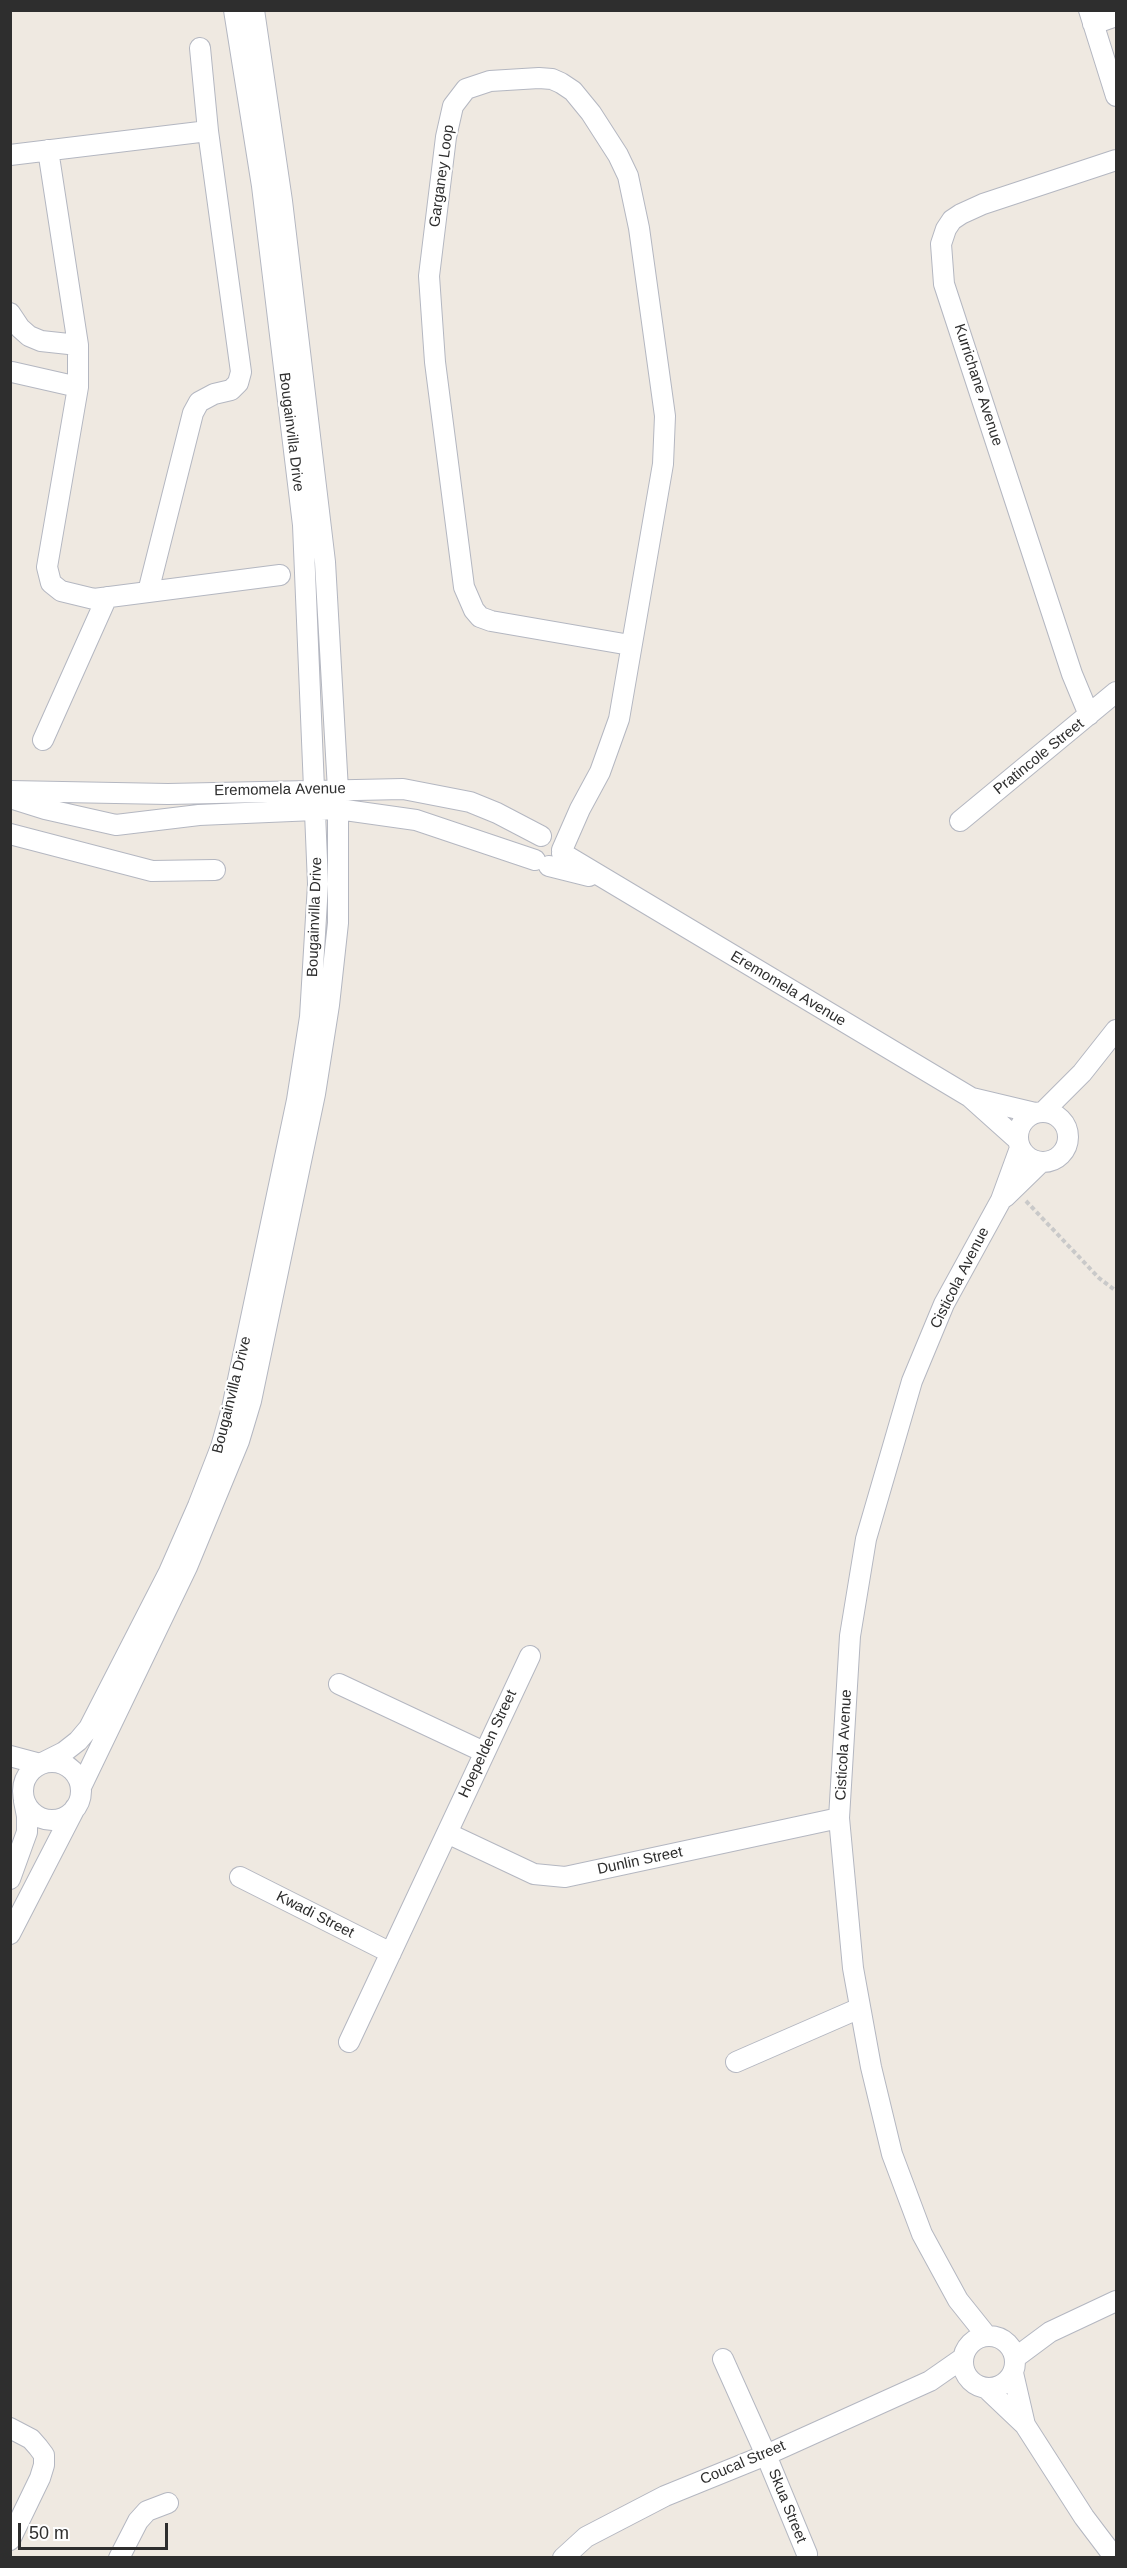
<!DOCTYPE html>
<style>
body{margin:0}
#map{position:relative;width:1127px;height:2568px;overflow:hidden;background:#efe9e1;font-family:Helvetica,sans-serif}
canvas{display:block}
.frame{position:absolute;inset:0;border:12px solid #2e2e2e;pointer-events:none}
.scale{position:absolute;left:18px;top:2523px;width:150px;height:27px;box-sizing:border-box;border:3px solid #2e2e2e;border-top:0;padding-left:8px;font-size:18px;line-height:21px;white-space:nowrap;color:#2e2e2e;-webkit-text-stroke:4px #fff;paint-order:stroke}
</style>
<div id="map">
<canvas width="1127" height="2568"></canvas>
<div class="frame"></div>
<div class="scale">50 m</div>
</div>
<script>
const ctx = document.querySelector('canvas').getContext('2d');
ctx.lineJoin = 'round';
function toPath(rows) {
  const path = new Path2D();
  for (const r of rows) {
    if (r.length === 3) {
      path.moveTo(r[0] + r[2], r[1]);
      path.arc(r[0], r[1], r[2], 0, 2 * Math.PI);
      continue;
    }
    path.moveTo(r[0], r[1]);
    for (let i = 2; i < r.length; i += 2) path.lineTo(r[i], r[i + 1]);
  }
  return path;
}
function trace(path, color, width, dash) {
  ctx.strokeStyle = color;
  ctx.lineWidth = width;
  ctx.lineCap = dash ? 'butt' : 'round';
  ctx.setLineDash(dash || []);
  ctx.stroke(path);
}
function write(font, color, halo, rows, align = 'center') {
  ctx.font = font + ' Helvetica,sans-serif';
  ctx.lineWidth = 4.5;
  ctx.setLineDash([]);
  ctx.textBaseline = 'middle';
  ctx.strokeStyle = halo;
  ctx.fillStyle = color;
  for (const [text, x, y, turn = 0] of rows) {
    ctx.save();
    ctx.translate(x, y);
    ctx.rotate((+turn || 0) * Math.PI / 180);
    ctx.textAlign = isNaN(turn) ? turn : align;
    if (halo) ctx.strokeText(text, 0, 0);
    ctx.fillText(text, 0, 0);
    ctx.restore();
  }
}
const path = toPath([
 [1026,1201,1099,1278,1116,1291]
]);
const street = toPath([
 [1089,10,1116,96],
 [1093,24,1116,16],
 [48,150,78,345,78,387,47,567,51,583,61,591,94,599,280,575],
 [10,155,208,131,200,48],
 [10,313,20,328,29,336,41,341,78,345],
 [12,372,78,387],
 [148,592,193,413,199,402,214,394,231,390,238,383,241,372,208,131],
 [1089,715,1072,674,944,284,941,244,946,229,952,220,961,214,983,204,1116,160],
 [43,740,107,597],
 [10,791,168,794,403,789,470,802,497,813,541,836],
 [10,798,45,809,116,825,199,815,338,809,416,820,535,860],
 [960,821,1116,692],
 [10,834,152,871,215,870],
 [562,850,580,809,600,772,619,719,663,464,665,416,639,228,628,176,618,155,591,113,573,91,561,83,552,79,539,78,490,81,466,89,453,106,446,137,429,276,435,362,464,587,474,610,480,617,491,621,630,645],
 [562,853,970,1097,1018,1140],
 [549,866,589,876],
 [972,1098,1035,1113],
 [1043,1112,1082,1073,1116,1030],
 [1043,1137,25],
 [1005,1197,1041,1162],
 [339,1684,484,1752],
 [10,1756,40,1764,64,1752,78,1741,89,1728,169,1572,198,1506,221,1447,232,1408,297,1100,310,1017,318,884,303,525,262,186,234,10],
 [52,1791,29],
 [82,1785,187,1567,239,1441,251,1401,315,1094,329,1005,338,923,338,790,325,562,282,201,254,10],
 [447,1833,534,1874,565,1877,839,1818],
 [240,1877,391,1953],
 [10,1879,27,1832,27,1816,24,1801],
 [10,1934,75,1808],
 [349,2042,530,1656],
 [736,2062,860,2008],
 [986,2335,958,2300,922,2234,892,2154,871,2067,853,1968,839,1818,850,1636,866,1539,912,1381,944,1304,1001,1200,1020,1148],
 [989,2362,26],
 [1015,2358,1050,2332,1116,2301],
 [723,2359,766,2455,807,2554],
 [1013,2373,1025,2425],
 [986,2388,1025,2425,1084,2517,1115,2558],
 [10,2428,31,2439,38,2447,44,2455,44,2465,40,2478,10,2540],
 [119,2558,138,2521,147,2511,168,2503],
 [563,2558,586,2537,665,2496,766,2455,930,2381,963,2358]
]);
const streetNames = [
 ["Garganey Loop",442,176,-82],
 ["Kurrichane Avenue",978,385,72],
 ["Bougainvilla Drive",291,432,83],
 ["Pratincole Street",1039,757,-39],
 ["Eremomela Avenue",280,790,-1],
 ["Bougainvilla Drive",315,917,-88],
 ["Eremomela Avenue",788,989,31],
 ["Cisticola Avenue",960,1278,-63],
 ["Bougainvilla Drive",232,1395,-76],
 ["Hoepelden Street",488,1744,-65],
 ["Cisticola Avenue",844,1745,-87],
 ["Dunlin Street",640,1861,-12],
 ["Kwadi Street",315,1915,27],
 ["Coucal Street",743,2463,-23],
 ["Skua Street",787,2506,68]
];
trace(street, '#b4b7c1', 22);
trace(path, '#c9c9c9', 4, [4.5, 3]);
trace(street, '#fff', 20);
write('15px', '#2e2e2e', '#fff', streetNames);
</script>
